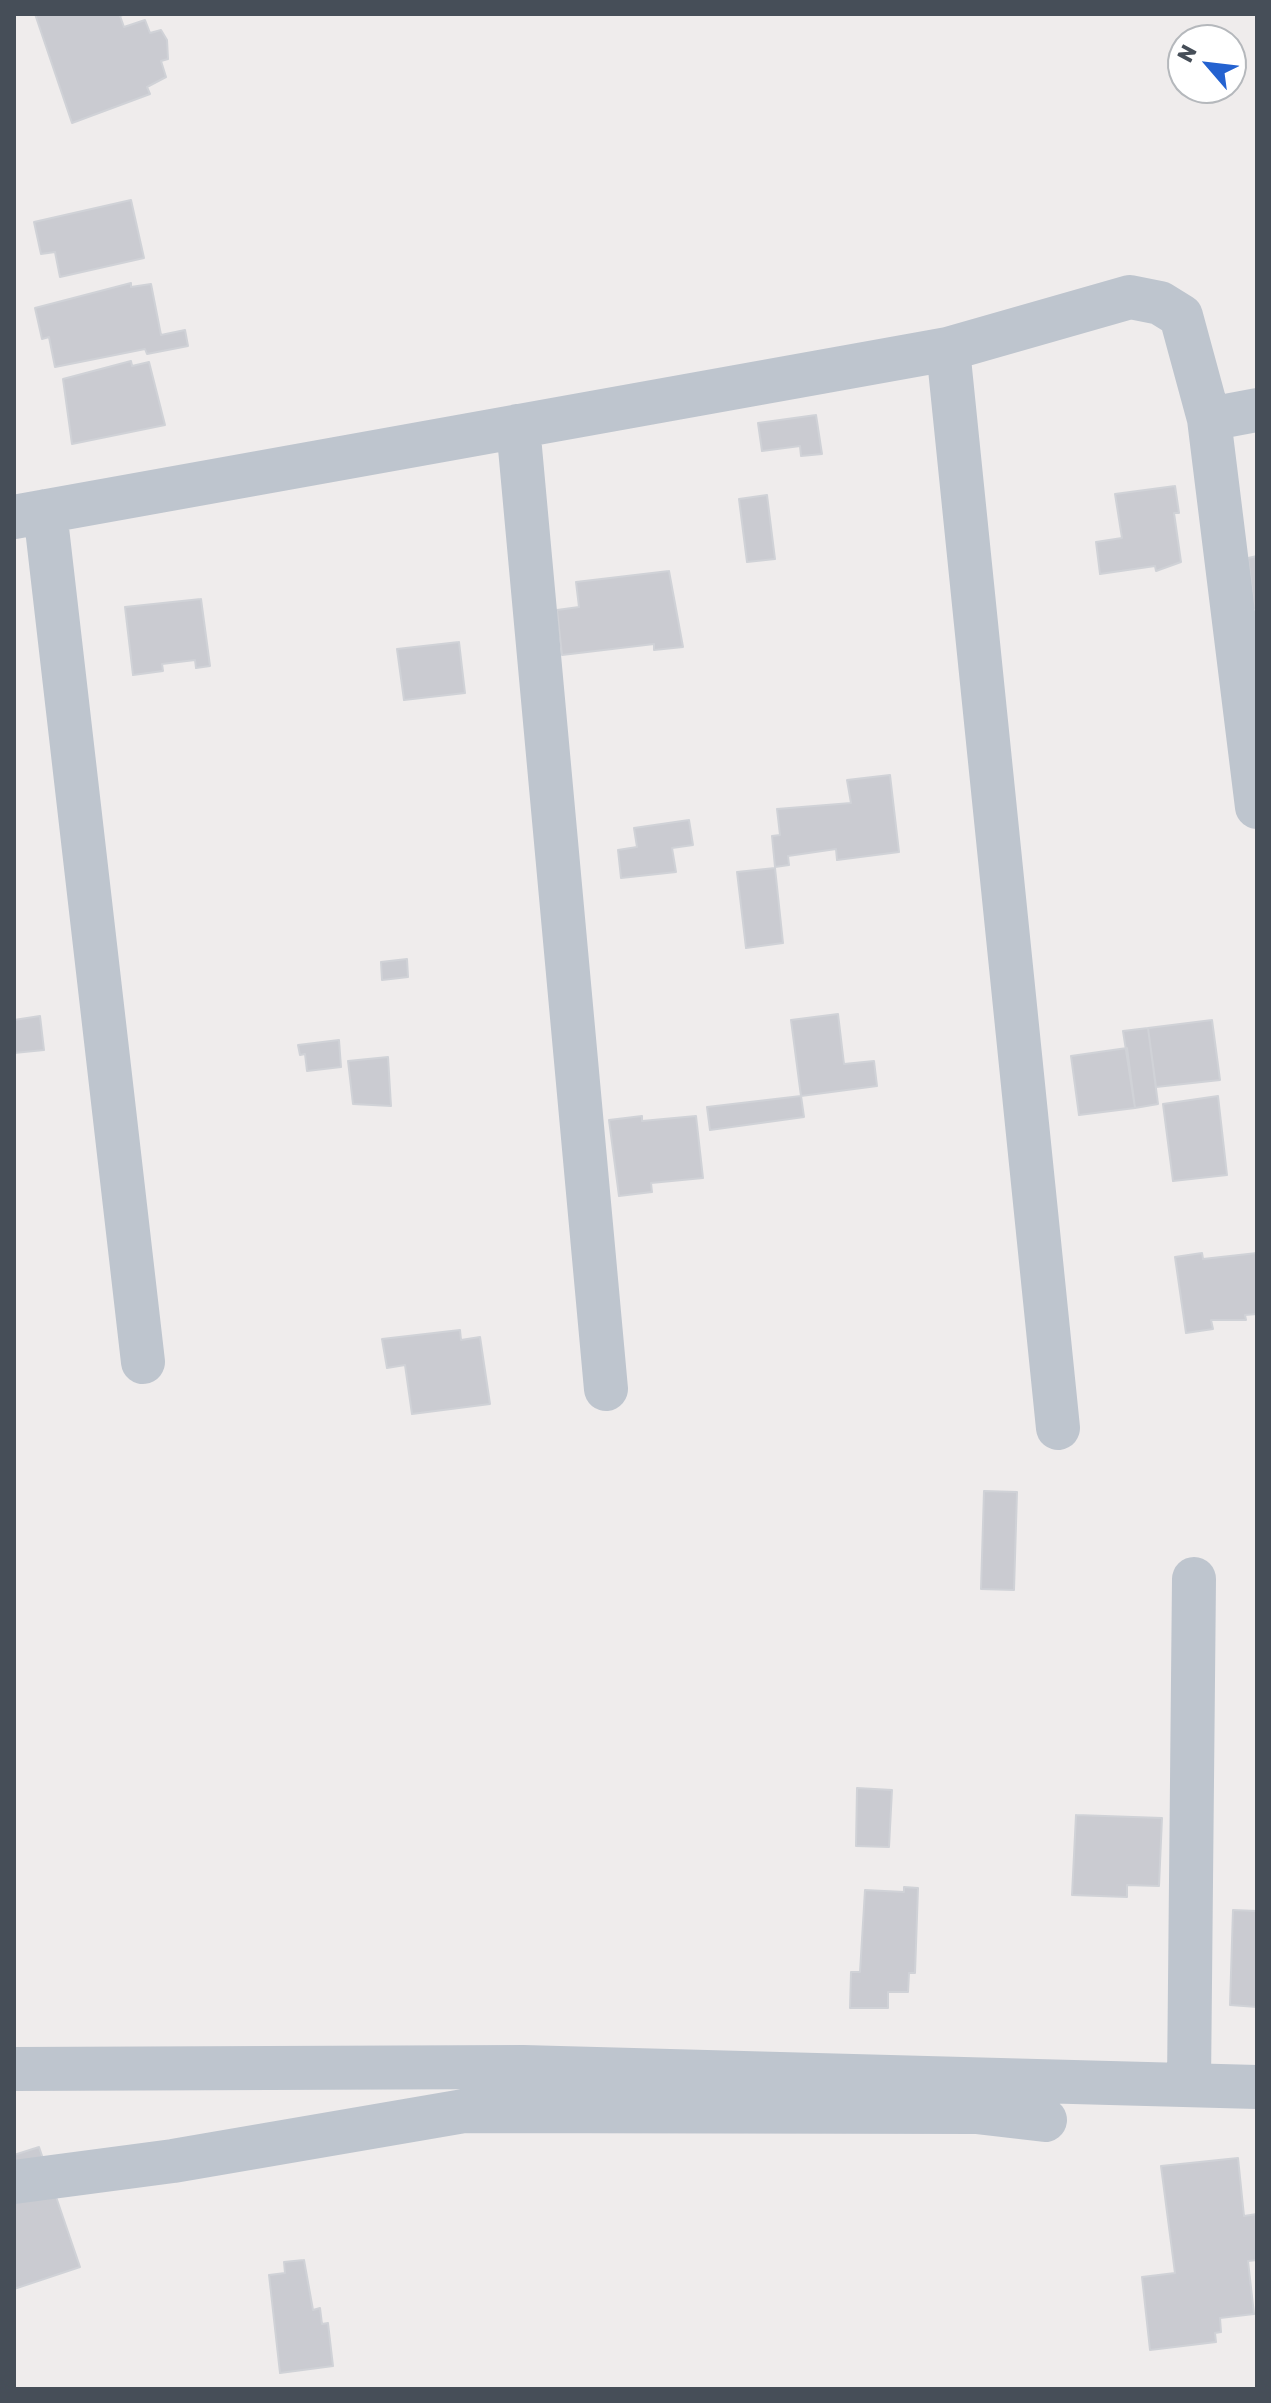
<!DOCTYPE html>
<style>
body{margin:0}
#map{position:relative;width:1271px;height:2403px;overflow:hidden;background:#efecec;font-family:Rubik,sans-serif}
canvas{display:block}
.frame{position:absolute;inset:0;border:16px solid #464e58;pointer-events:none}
.north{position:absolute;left:1167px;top:24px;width:80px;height:80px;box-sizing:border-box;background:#fff;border:2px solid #b5b8bc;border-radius:50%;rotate:298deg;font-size:22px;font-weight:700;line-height:32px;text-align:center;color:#464e58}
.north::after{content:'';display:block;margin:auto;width:28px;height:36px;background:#2462d0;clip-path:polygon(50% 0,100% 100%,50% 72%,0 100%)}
</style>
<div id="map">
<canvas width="1271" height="2403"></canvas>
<div class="frame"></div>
<div class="north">N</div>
</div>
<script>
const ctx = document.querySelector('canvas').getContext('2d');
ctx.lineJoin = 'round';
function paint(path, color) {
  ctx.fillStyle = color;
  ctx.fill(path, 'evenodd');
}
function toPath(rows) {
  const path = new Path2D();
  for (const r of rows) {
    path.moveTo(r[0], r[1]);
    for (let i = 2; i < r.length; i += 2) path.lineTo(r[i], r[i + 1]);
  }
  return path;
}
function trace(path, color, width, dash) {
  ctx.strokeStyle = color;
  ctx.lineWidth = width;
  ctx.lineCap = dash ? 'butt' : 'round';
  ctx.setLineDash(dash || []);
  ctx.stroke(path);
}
const building = toPath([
 [35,14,125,14,120,16,124,27,145,20,150,33,161,30,167,40,168,59,161,61,166,77,147,87,150,94,72,123,35,14],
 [131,200,144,258,60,277,55,252,41,254,34,222,131,200],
 [131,283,131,287,151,284,161,335,185,330,188,346,147,354,145,349,55,367,49,337,42,339,35,308,131,283],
 [131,361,132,366,149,362,165,425,72,444,63,379,131,361],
 [816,415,822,454,801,456,800,446,762,451,758,423,816,415],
 [1175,486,1179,513,1174,513,1181,562,1156,571,1155,566,1100,574,1096,542,1122,538,1115,494,1175,486],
 [767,495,775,559,747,562,739,499,767,495],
 [1257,556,1257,607,1254,608,1248,558,1257,556],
 [669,571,683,647,654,650,654,644,562,655,557,610,579,607,576,582,669,571],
 [201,599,210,666,196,668,195,660,162,664,163,671,133,675,125,607,201,599],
 [459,642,465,693,404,700,397,649,459,642],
 [890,775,899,852,837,860,836,849,788,856,789,865,775,867,772,836,780,835,777,809,851,803,847,780,890,775],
 [689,820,693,845,672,848,676,872,621,878,618,850,637,847,634,828,689,820],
 [775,868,783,943,746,948,737,872,775,868],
 [407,959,408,977,382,980,381,962,407,959],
 [838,1014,844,1064,874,1061,877,1086,801,1096,791,1020,838,1014],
 [40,1016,44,1050,14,1053,14,1020,40,1016],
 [1212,1020,1220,1080,1156,1087,1148,1028,1212,1020],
 [1148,1028,1158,1104,1135,1108,1123,1031,1148,1028],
 [339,1040,341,1067,307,1071,305,1054,300,1055,298,1045,339,1040],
 [1127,1048,1135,1108,1079,1115,1071,1056,1127,1048],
 [388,1057,391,1106,353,1104,348,1061,388,1057],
 [801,1096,804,1117,710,1130,707,1107,801,1096],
 [1218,1096,1227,1175,1173,1181,1163,1104,1218,1096],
 [642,1116,642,1121,696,1116,703,1178,651,1183,652,1192,619,1196,609,1120,642,1116],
 [1202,1253,1203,1259,1257,1253,1257,1314,1245,1315,1246,1320,1211,1320,1213,1329,1186,1333,1175,1257,1202,1253],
 [460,1330,461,1340,480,1337,490,1404,412,1414,405,1365,387,1368,382,1339,460,1330],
 [984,1491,1017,1492,1014,1590,981,1589,984,1491],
 [857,1788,892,1790,889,1847,856,1846,857,1788],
 [1076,1815,1162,1818,1159,1886,1127,1885,1127,1897,1072,1895,1076,1815],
 [904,1887,918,1888,915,1973,909,1973,908,1992,888,1992,888,2008,850,2008,851,1972,860,1972,865,1890,904,1892,904,1887],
 [1233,1910,1257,1911,1257,2007,1230,2005,1233,1910],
 [39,2147,80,2267,14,2289,14,2155,39,2147],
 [1238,2158,1244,2216,1257,2214,1257,2260,1248,2261,1254,2314,1220,2318,1221,2332,1215,2333,1216,2342,1150,2350,1142,2277,1175,2273,1161,2166,1238,2158],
 [304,2260,313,2310,320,2308,322,2324,328,2323,333,2366,280,2373,269,2275,285,2273,284,2262,304,2260]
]);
const minor = toPath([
 [948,349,1058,1428],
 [1209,419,1257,410],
 [518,426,606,1389],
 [45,511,143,1362],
 [14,517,948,349,1130,297,1160,303,1181,316,1209,419,1257,807],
 [14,2069,523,2067,1257,2087],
 [1189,2083,1194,1579],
 [14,2182,173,2161,464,2111,976,2112,1045,2120]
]);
paint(building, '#cacbd1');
trace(building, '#d0d2d7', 2);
trace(minor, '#bec5ce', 44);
</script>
